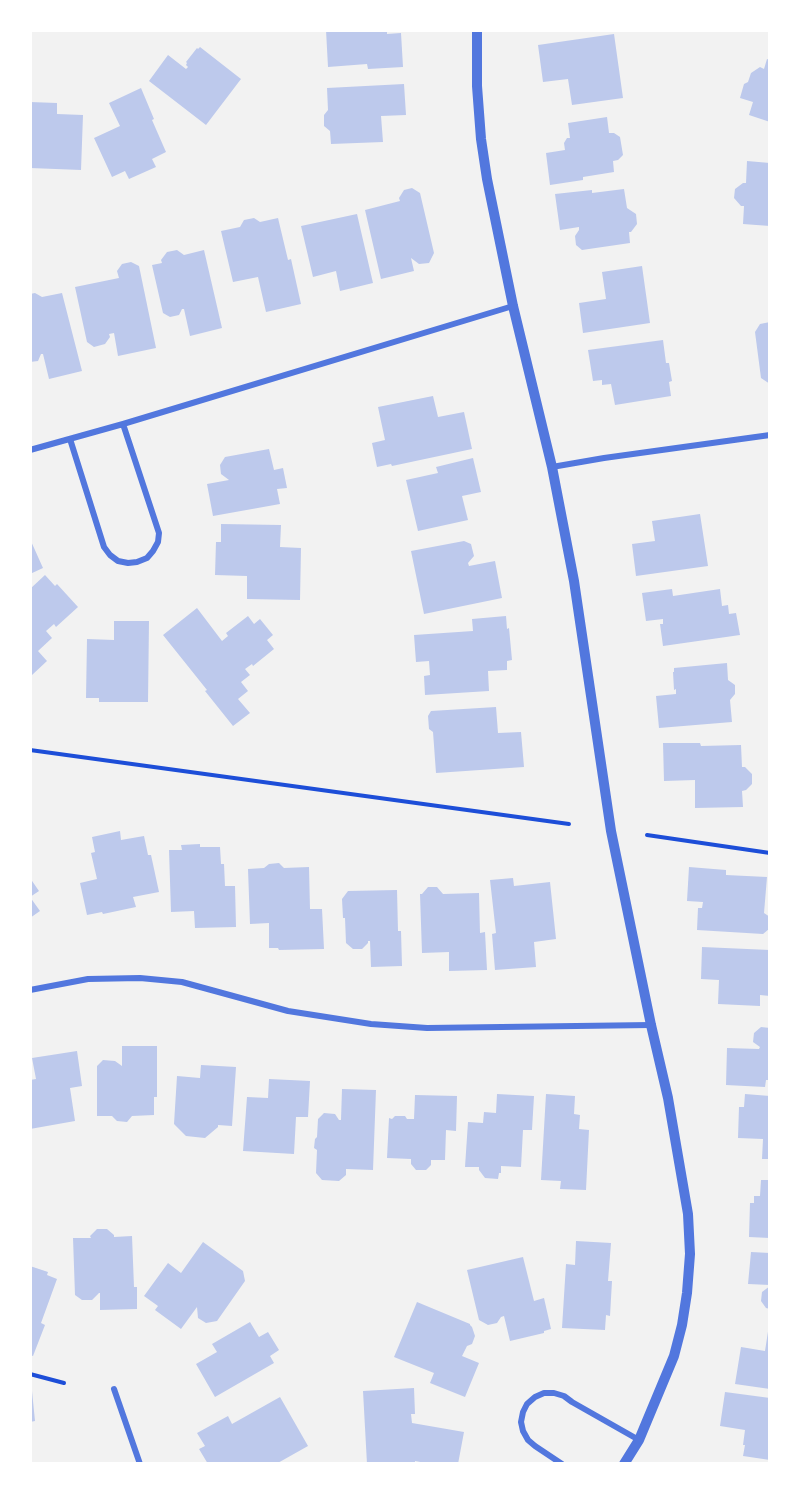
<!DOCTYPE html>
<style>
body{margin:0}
#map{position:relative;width:800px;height:1494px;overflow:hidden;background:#f2f2f2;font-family:"Fira Sans",sans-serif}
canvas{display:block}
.frame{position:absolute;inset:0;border:32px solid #fff;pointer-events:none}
</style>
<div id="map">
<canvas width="800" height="1494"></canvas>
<div class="frame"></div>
</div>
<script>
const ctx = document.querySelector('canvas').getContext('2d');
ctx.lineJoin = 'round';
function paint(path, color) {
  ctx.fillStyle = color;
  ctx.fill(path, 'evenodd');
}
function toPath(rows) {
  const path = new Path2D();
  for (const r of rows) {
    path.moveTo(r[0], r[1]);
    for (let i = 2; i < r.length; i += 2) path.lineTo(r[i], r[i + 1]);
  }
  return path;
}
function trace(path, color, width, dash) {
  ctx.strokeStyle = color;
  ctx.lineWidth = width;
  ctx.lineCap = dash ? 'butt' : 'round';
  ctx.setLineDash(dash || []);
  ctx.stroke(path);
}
const building = toPath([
 [326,30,387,30,387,34,401,33,403,67,368,69,367,64,328,67],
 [614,34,623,98,572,105,568,79,543,82,538,45],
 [200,47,241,79,206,125,149,81,168,55,186,69,188,67,186,65,187,63,186,62,197,48,198,49],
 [767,59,770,60,770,122,749,115,753,102,740,98,744,84,748,82,751,73,760,67,764,69],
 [404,84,406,115,381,116,383,142,331,144,330,131,324,126,324,115,328,110,327,88],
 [141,88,154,119,152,120,166,152,152,159,156,167,129,179,125,171,112,177,94,138,120,126,109,103],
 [30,102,57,103,57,114,83,115,81,170,30,168],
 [607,117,609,133,614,133,620,137,623,155,618,160,613,161,614,172,583,177,583,180,550,185,546,153,565,150,564,143,567,138,570,138,568,123],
 [747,161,770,163,770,226,743,224,744,206,741,206,734,198,735,189,743,183,746,183],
 [412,188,420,193,434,253,429,263,419,264,411,258,414,271,381,279,365,210,400,201,399,198,404,190],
 [624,189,627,208,636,214,637,224,631,232,629,232,630,243,582,250,576,245,575,236,579,230,579,227,560,230,555,194,592,190,592,193],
 [357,214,373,283,340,291,336,271,313,277,301,226],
 [254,218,260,222,278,218,288,260,291,259,301,304,266,312,258,277,233,282,221,231,240,227,244,220],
 [177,250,184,255,204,250,222,328,190,336,184,309,182,309,179,315,170,317,163,313,152,265,162,263,161,260,167,252],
 [131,262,139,266,156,348,118,356,114,333,109,334,110,337,105,344,94,347,87,342,75,287,119,278,117,271,122,264],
 [642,266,650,323,583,333,579,303,606,299,602,272],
 [35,293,42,297,62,293,82,371,49,379,43,354,41,354,38,361,30,362,30,294],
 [770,322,770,384,761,378,755,332,760,324],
 [663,340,666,363,669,363,672,381,669,382,671,396,615,405,611,384,602,385,602,380,593,381,588,350],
 [433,396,438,417,464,412,472,449,392,466,391,464,377,467,372,443,385,440,378,407],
 [269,449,274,470,283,468,287,488,277,489,280,504,213,516,207,484,229,480,221,474,220,465,225,457],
 [473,458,481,492,462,496,468,520,418,531,406,480,438,473,436,467],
 [700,514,708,566,636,576,632,544,655,541,652,521],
 [221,524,281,525,280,547,301,548,300,600,247,599,247,576,215,575,216,542,221,542],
 [30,539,43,568,30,574],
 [464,541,471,544,474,556,468,563,469,566,495,561,502,598,424,614,411,551],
 [45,575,55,586,57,584,78,607,56,627,54,624,46,631,52,638,38,651,47,661,32,675,30,673,30,589],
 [672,589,673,596,720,589,722,606,728,605,729,614,736,613,740,635,663,646,660,624,663,624,663,619,646,621,642,593],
 [197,608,222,641,228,636,226,633,248,616,254,624,260,619,273,635,267,640,274,649,253,666,252,664,245,669,250,675,241,682,248,691,238,699,250,713,233,726,205,691,207,690,163,635],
 [506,616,507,629,509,628,512,660,507,661,507,670,488,671,489,691,425,695,424,676,430,675,429,661,416,662,414,635,473,631,472,619],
 [114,621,149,621,148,702,99,702,99,698,86,698,87,639,114,640],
 [727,663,728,680,735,685,735,694,730,700,732,722,659,728,656,696,676,694,676,689,674,690,673,672,674,672,674,668],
 [496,707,498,733,521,732,524,767,436,773,433,732,429,729,428,716,431,711],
 [663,743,700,743,701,746,741,745,742,767,745,767,752,774,752,784,746,790,742,791,743,807,695,808,695,780,664,781],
 [120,831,121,840,144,836,148,855,151,855,159,892,133,897,136,907,103,914,102,912,87,915,80,883,97,879,91,853,95,852,92,837],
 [200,844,200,847,220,847,221,864,224,864,225,886,235,886,236,927,195,928,194,911,171,912,169,850,182,850,181,845],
 [279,863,284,868,309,867,310,909,322,909,324,949,279,950,278,948,269,948,269,923,250,924,248,869,264,868,269,864],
 [689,867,726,870,726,875,767,877,764,913,770,917,769,929,763,934,697,930,698,908,702,908,703,902,687,901],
 [30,878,39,891,30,897,40,911,30,918],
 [513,878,514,886,550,882,556,939,534,942,536,967,495,970,492,934,496,933,490,880],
 [428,887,437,887,443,894,479,893,480,933,485,932,487,970,449,971,449,952,422,953,420,894,422,894],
 [397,890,398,931,401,931,402,966,371,967,370,941,368,941,368,943,362,949,353,949,346,943,345,918,343,918,342,899,348,891],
 [702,947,770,950,770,996,760,995,760,1006,718,1004,719,980,701,979],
 [761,1027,770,1028,770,1080,766,1080,765,1087,726,1085,727,1048,759,1049,760,1047,753,1042,754,1033],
 [122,1046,157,1046,157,1097,154,1097,154,1115,132,1116,127,1122,117,1121,112,1116,97,1116,97,1066,103,1060,115,1061,122,1066],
 [77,1051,82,1086,70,1088,75,1121,30,1129,30,1080,36,1079,32,1058],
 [201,1065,236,1067,232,1126,218,1125,218,1127,205,1138,186,1136,174,1124,177,1076,200,1078],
 [269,1079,310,1081,308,1117,296,1117,294,1154,243,1151,247,1097,268,1098],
 [342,1089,376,1090,373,1170,346,1169,346,1175,339,1181,322,1180,316,1173,317,1150,314,1148,315,1139,317,1137,318,1119,324,1113,335,1114,339,1120,341,1120],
 [497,1094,534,1096,532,1130,523,1130,521,1167,501,1166,501,1173,499,1173,498,1179,485,1178,479,1170,479,1167,465,1167,468,1122,483,1123,484,1112,496,1113],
 [546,1094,575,1096,574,1114,580,1115,579,1129,589,1130,586,1190,560,1189,561,1181,541,1180],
 [745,1094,770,1096,770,1159,762,1159,763,1139,738,1138,739,1107,744,1107],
 [415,1095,457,1096,456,1131,446,1130,445,1160,431,1160,431,1165,426,1170,416,1170,411,1164,411,1159,387,1158,389,1118,392,1119,395,1116,405,1116,407,1119,414,1119],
 [761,1180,770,1180,770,1238,749,1237,750,1203,754,1203,754,1196,760,1196],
 [97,1229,107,1229,114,1235,114,1237,132,1236,134,1287,137,1287,137,1309,100,1310,100,1293,99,1293,92,1300,82,1300,75,1295,73,1238,91,1238,90,1236],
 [576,1241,611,1243,608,1281,612,1281,610,1316,606,1315,605,1330,562,1328,566,1264,575,1265],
 [203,1242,243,1271,245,1281,217,1321,206,1323,198,1318,197,1307,181,1329,155,1310,158,1306,144,1296,168,1263,181,1273],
 [751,1252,770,1253,770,1285,748,1284],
 [523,1257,534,1301,544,1298,551,1329,544,1331,544,1333,510,1341,504,1316,501,1317,497,1323,488,1325,479,1320,467,1270],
 [30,1266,48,1272,47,1275,57,1279,41,1323,45,1325,33,1356,30,1355],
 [770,1286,770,1309,766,1308,761,1301,762,1292],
 [417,1302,470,1324,470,1325,472,1327,475,1336,472,1344,467,1346,462,1356,479,1363,465,1397,430,1383,434,1373,394,1357],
 [250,1322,259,1337,268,1332,279,1350,270,1356,274,1363,215,1397,196,1364,217,1352,212,1344],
 [769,1325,770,1325,770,1389,735,1384,741,1347,765,1351],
 [414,1388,415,1414,411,1414,412,1423,464,1432,458,1464,431,1464,415,1461,415,1464,367,1464,363,1391],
 [30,1391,32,1391,35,1421,30,1422],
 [725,1392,770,1398,770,1460,743,1456,745,1445,743,1445,745,1430,720,1426],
 [280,1397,308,1446,276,1464,237,1464,235,1462,232,1464,208,1464,199,1449,205,1446,197,1433,228,1416,232,1424]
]);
const path = toPath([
 [30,750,569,824],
 [647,835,770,853],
 [30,1374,64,1383]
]);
const minor = toPath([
 [70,439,104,547,110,555,118,561,128,563,137,562,147,558,153,551,158,542,159,533,123,424],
 [30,450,123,424,513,306],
 [552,467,604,458,770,435],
 [30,990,88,979,140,978,182,982,288,1011,371,1024,427,1028,651,1025],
 [114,1389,140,1464],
 [562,1464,535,1446,528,1440,523,1431,521,1422,523,1412,527,1404,535,1397,544,1393,554,1393,564,1396,572,1402,639,1440]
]);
const tertiary = toPath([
 [477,30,477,86,481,139,487,179,513,306,552,467,574,581,611,831,651,1025,668,1098,688,1214,690,1254,687,1293,682,1325,674,1356,639,1440,624,1464]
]);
paint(building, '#bdc9ec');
trace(path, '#1d4ed8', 4);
trace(minor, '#5277de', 6);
trace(tertiary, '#5277de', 10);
</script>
